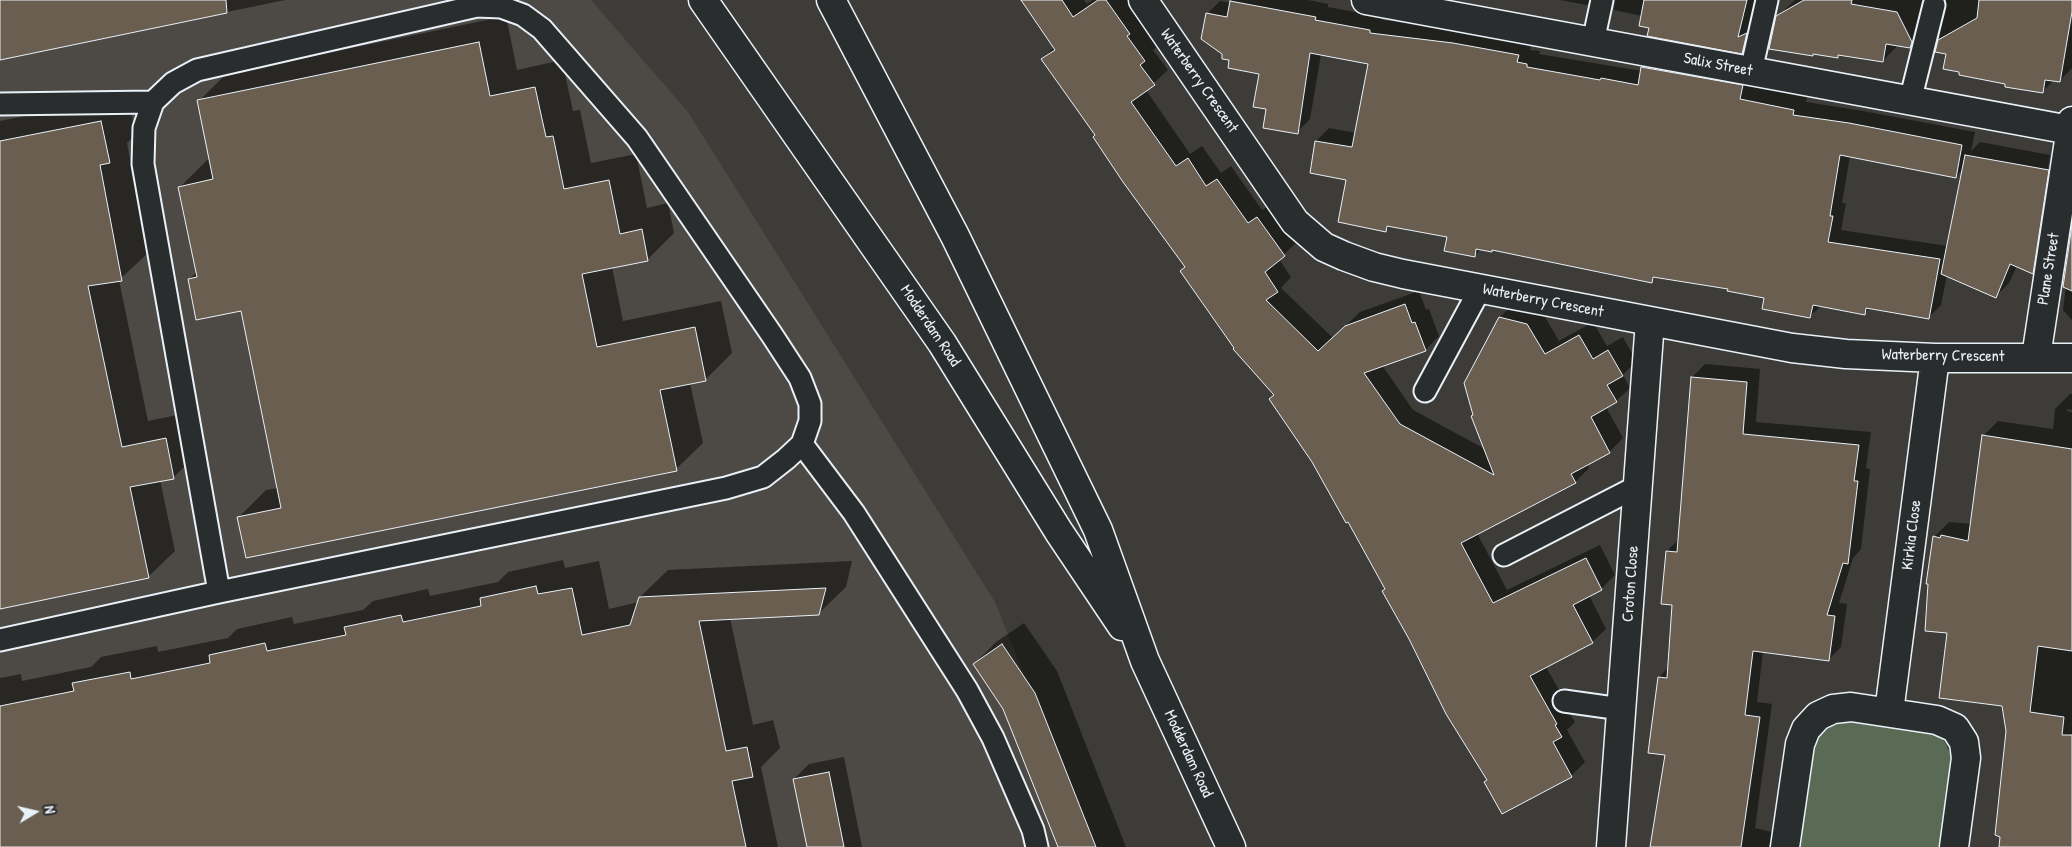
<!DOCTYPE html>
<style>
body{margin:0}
#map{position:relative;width:2072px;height:847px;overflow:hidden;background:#3d3c38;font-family:"Patrick Hand",sans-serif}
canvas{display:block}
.north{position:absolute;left:10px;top:787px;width:50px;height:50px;-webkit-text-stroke:4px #2a2d2e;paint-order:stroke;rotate:81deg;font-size:14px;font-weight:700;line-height:20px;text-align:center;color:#e8f1f8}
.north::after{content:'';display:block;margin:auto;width:18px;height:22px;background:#e8f1f8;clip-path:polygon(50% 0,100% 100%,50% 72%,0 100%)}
</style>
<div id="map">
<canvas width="2072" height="847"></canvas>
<div class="north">N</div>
</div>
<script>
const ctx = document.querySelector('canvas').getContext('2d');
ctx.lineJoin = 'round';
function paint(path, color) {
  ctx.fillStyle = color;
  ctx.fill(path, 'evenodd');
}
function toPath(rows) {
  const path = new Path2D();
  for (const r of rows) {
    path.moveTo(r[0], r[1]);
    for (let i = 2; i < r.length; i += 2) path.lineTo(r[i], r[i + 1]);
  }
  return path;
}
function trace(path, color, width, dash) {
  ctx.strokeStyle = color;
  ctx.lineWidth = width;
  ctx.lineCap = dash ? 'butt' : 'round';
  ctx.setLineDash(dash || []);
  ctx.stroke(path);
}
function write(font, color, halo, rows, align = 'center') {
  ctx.font = font + ' "Patrick Hand",sans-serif';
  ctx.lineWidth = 4;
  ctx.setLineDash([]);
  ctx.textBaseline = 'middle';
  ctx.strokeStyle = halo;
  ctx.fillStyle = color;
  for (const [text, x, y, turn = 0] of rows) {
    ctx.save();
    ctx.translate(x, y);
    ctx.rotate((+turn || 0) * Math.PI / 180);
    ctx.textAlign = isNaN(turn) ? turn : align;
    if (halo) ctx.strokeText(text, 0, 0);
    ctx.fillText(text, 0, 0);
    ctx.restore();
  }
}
const built = toPath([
 [0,0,591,0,688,112,995,602,1094,847,0,847]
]);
const green = toPath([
 [1836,720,1938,733,1946,744,1952,758,1940,847,1797,847,1811,741,1819,727]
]);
const shadow = toPath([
 [0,0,285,0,0,59],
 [1023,0,1084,0,1087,4,1093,0,1129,0,1143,20,1140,22,1158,46,1153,50,1168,70,1146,90,1190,154,1202,146,1221,173,1231,166,1262,210,1271,204,1298,241,1279,259,1291,277,1281,288,1333,338,1360,312,1419,291,1426,310,1429,309,1439,336,1425,350,1382,365,1413,410,1485,449,1474,415,1500,317,1514,303,1541,310,1559,341,1593,322,1607,346,1623,337,1636,361,1623,375,1630,388,1616,401,1606,407,1623,438,1609,452,1587,464,1589,468,1575,482,1477,533,1507,590,1600,545,1615,575,1601,589,1589,595,1606,629,1592,642,1546,667,1570,709,1568,711,1575,722,1567,730,1585,762,1571,776,1488,780,1386,589,1275,394,1043,59,1054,47],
 [1232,0,1308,0,1328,4,1328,7,1382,17,1382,20,1467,30,1531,42,1530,50,1540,51,1539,54,1642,71,1642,67,1656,54,1755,73,1753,86,1807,97,1806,102,1863,111,1975,132,1971,151,1980,142,2050,155,2043,199,2048,200,2046,259,2033,272,2017,266,2009,283,1996,296,1947,275,1941,305,1928,318,1871,307,1864,314,1821,306,1810,316,1766,297,1729,288,1656,276,1651,282,1493,249,1491,251,1481,249,1475,255,1448,236,1391,225,1385,231,1347,179,1316,141,1329,128,1356,133,1369,63,1321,54,1310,119,1297,132,1268,108,1260,73,1230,59,1223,54,1207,14,1220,1,1231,3],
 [1850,156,1956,177,1963,169,1948,246,1841,230,1846,203,1842,203],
 [1560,0,1593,0,1587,5],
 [1615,0,1758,0,1757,37,1742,52,1650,27,1642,16,1614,10],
 [1795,0,1933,0,1925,32,1910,47,1898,45,1883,61,1840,54,1837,57,1815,53,1813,55,1777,17],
 [1946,0,2072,0,2072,68,2059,81,2054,80,2042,92,1960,71,1947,53,1937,51],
 [506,16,517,70,562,60,573,111,580,110,591,163,636,154,647,208,668,203,674,233,647,260,612,267,623,321,721,301,732,353,705,380,690,383,703,443,676,469,239,517,266,490,278,488,242,310,189,279,197,272,180,187,207,160,211,159,199,101,226,74],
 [127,95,136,135,127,143,148,253,119,280,148,421,192,412,200,451,174,477,160,480,175,551,148,577,0,608,0,121],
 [2072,233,2072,320,2063,310],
 [1705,364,1760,369,1756,422,1871,432,1866,468,1870,469,1861,549,1853,558,1839,603,1847,604,1841,647,1828,660,1763,651,1757,702,1772,704,1755,828,1772,832,1769,847,1651,847,1667,754,1659,677,1669,667,1673,604,1667,551,1679,539,1692,377],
 [2070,394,2072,394,2072,410,2067,409,2067,411,2072,412,2072,847,2000,847,2007,731,2003,705,1948,632,1934,537,1949,522,1972,524,1983,436,1998,421,2053,429,2055,409],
 [563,560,565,568,599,561,609,609,639,602,640,597,668,570,852,561,846,587,818,614,730,618,753,725,773,720,780,748,761,767,778,847,0,847,0,678,21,674,22,681,91,667,101,657,157,646,158,652,228,638,237,629,292,617,294,624,363,610,373,601,428,589,430,596,498,582,508,572],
 [1024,623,1057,671,1126,847,1059,847,1005,709,974,664,996,642],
 [844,757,862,847,808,847,794,779,809,764]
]);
const building = toPath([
 [0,0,226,0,227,13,0,60,0,0],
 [1021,0,1062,0,1073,17,1098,0,1106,0,1130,34,1127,36,1145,61,1140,65,1155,85,1131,102,1176,166,1188,158,1206,186,1217,179,1248,223,1257,217,1285,256,1265,272,1278,292,1266,300,1318,351,1345,326,1405,304,1412,323,1415,322,1426,351,1364,373,1400,424,1494,475,1471,416,1473,415,1464,383,1499,317,1527,324,1545,354,1579,335,1593,359,1608,350,1623,376,1607,385,1617,402,1591,417,1610,453,1571,474,1576,483,1461,543,1493,603,1586,558,1602,590,1573,605,1593,643,1530,676,1557,724,1555,725,1562,737,1553,742,1572,777,1502,814,1484,782,1487,780,1446,714,1409,639,1382,591,1385,589,1348,522,1346,523,1312,462,1269,399,1274,395,1233,349,1234,348,1180,271,1185,267,1123,182,1093,137,1095,135,1041,59,1055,50,1021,0],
 [1644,0,1747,0,1738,37,1747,33,1742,54,1647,36,1649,28,1639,26,1644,0],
 [1804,0,1852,0,1851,4,1897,12,1912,42,1910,48,1886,44,1883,62,1838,55,1838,58,1813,54,1813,56,1769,49,1776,16,1804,0],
 [1979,0,2072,0,2072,12,2060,82,2045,80,2043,93,2005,87,2005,84,1959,75,1959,72,1943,69,1946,54,1935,52,1938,40,1977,18,1979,0],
 [1230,1,1316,17,1315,20,1370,30,1370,33,1453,43,1519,55,1517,62,1527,64,1527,67,1600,80,1601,78,1638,85,1641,67,1743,85,1740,99,1794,110,1793,115,1849,123,1962,145,1956,178,1840,155,1830,216,1833,216,1828,242,1940,259,1929,319,1866,308,1865,315,1813,305,1810,318,1762,309,1764,298,1727,291,1728,289,1653,277,1652,283,1492,250,1492,252,1476,249,1475,257,1444,251,1447,237,1387,226,1386,232,1338,222,1346,180,1310,173,1315,141,1352,147,1368,64,1310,53,1298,134,1263,128,1266,109,1253,107,1259,74,1228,68,1229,60,1222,59,1222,54,1201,39,1206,13,1227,17,1230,1],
 [479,42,490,96,535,87,546,137,553,136,564,189,609,180,620,234,642,229,648,261,582,274,597,347,695,327,706,381,660,390,677,471,246,558,237,517,281,508,241,311,196,320,188,279,197,277,178,187,213,179,197,100,479,42],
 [101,121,110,163,100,165,122,281,88,286,122,447,166,438,174,479,130,487,149,578,0,609,0,141,101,121],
 [1965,155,2049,170,2033,274,2010,264,1996,298,1941,274,1965,155],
 [2072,225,2072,291,2063,287,2072,225],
 [1691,377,1747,382,1743,434,1859,445,1854,481,1858,481,1848,564,1843,563,1827,615,1835,616,1829,661,1753,651,1745,715,1760,717,1741,847,1650,847,1665,755,1648,753,1658,677,1667,678,1672,605,1661,604,1666,551,1677,552,1691,377],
 [1982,435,2072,449,2072,651,2038,646,2030,712,2064,717,2062,735,2072,735,2072,847,1999,847,2000,837,1995,835,2006,731,2002,706,1939,698,1947,633,1925,631,1928,584,1926,584,1933,536,1940,538,1941,535,1968,541,1982,435],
 [536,586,538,594,572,588,582,635,630,625,639,597,826,588,819,615,699,621,726,751,747,747,753,777,732,781,746,847,0,847,0,706,74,691,72,683,130,672,131,679,210,663,209,655,265,643,267,651,346,635,344,627,401,615,403,622,481,606,480,598,536,586],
 [1002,644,1035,693,1096,847,1058,847,1003,709,973,664,1002,644],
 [829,772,844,847,807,847,793,779,829,772]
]);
const service = toPath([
 [1593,42,1602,0],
 [1751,71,1767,0],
 [1910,101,1934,5],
 [0,104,153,102],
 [1425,391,1480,289],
 [802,444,854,513,967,690,993,738,1033,830,1037,847],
 [1504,555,1638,486],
 [0,640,219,592,726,488,763,477,786,459,802,444,810,421,810,404,800,378,772,335,637,138,542,29,523,15,501,7,477,6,197,70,173,83,153,102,144,128,143,164,219,592],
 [1564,701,1621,709]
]);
const minor = toPath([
 [1143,0,1295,222,1324,247,1344,256,1374,267,1403,274,1792,348,1846,354,1935,358,2072,358],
 [1366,0,2070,130],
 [2036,357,2072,121],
 [1889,712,1935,358],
 [1611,847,1650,321],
 [1785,847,1800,744,1806,729,1818,716,1833,709,1851,707,1937,720,1955,728,1964,742,1966,758,1954,847]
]);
const tertiary = toPath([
 [703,0,942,343,1059,532,1122,626],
 [831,0,955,236,1098,530,1145,661,1231,847]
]);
const streetNames = [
 ["Salix Street",1718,65,11],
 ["Waterberry Crescent",1199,81,55],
 ["Plane Street",2049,269,-81],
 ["Waterberry Crescent",1543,301,11],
 ["Modderdam Road",930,326,56],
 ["Waterberry Crescent",1943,356,1],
 ["Kirkia Close",1912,535,-83],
 ["Croton Close",1631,584,-86],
 ["Modderdam Road",1188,754,65]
];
paint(built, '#4d4944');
paint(green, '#5a6b55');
paint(shadow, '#0007');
paint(building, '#6a5e51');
trace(building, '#e8f1f8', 1);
trace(service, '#e8f1f8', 25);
trace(minor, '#e8f1f8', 31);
trace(tertiary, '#e8f1f8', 31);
trace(service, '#2a2d2e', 21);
trace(minor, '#2a2d2e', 28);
trace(tertiary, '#2a2d2e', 28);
write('16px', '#e8f1f8', '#2a2d2e', streetNames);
</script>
